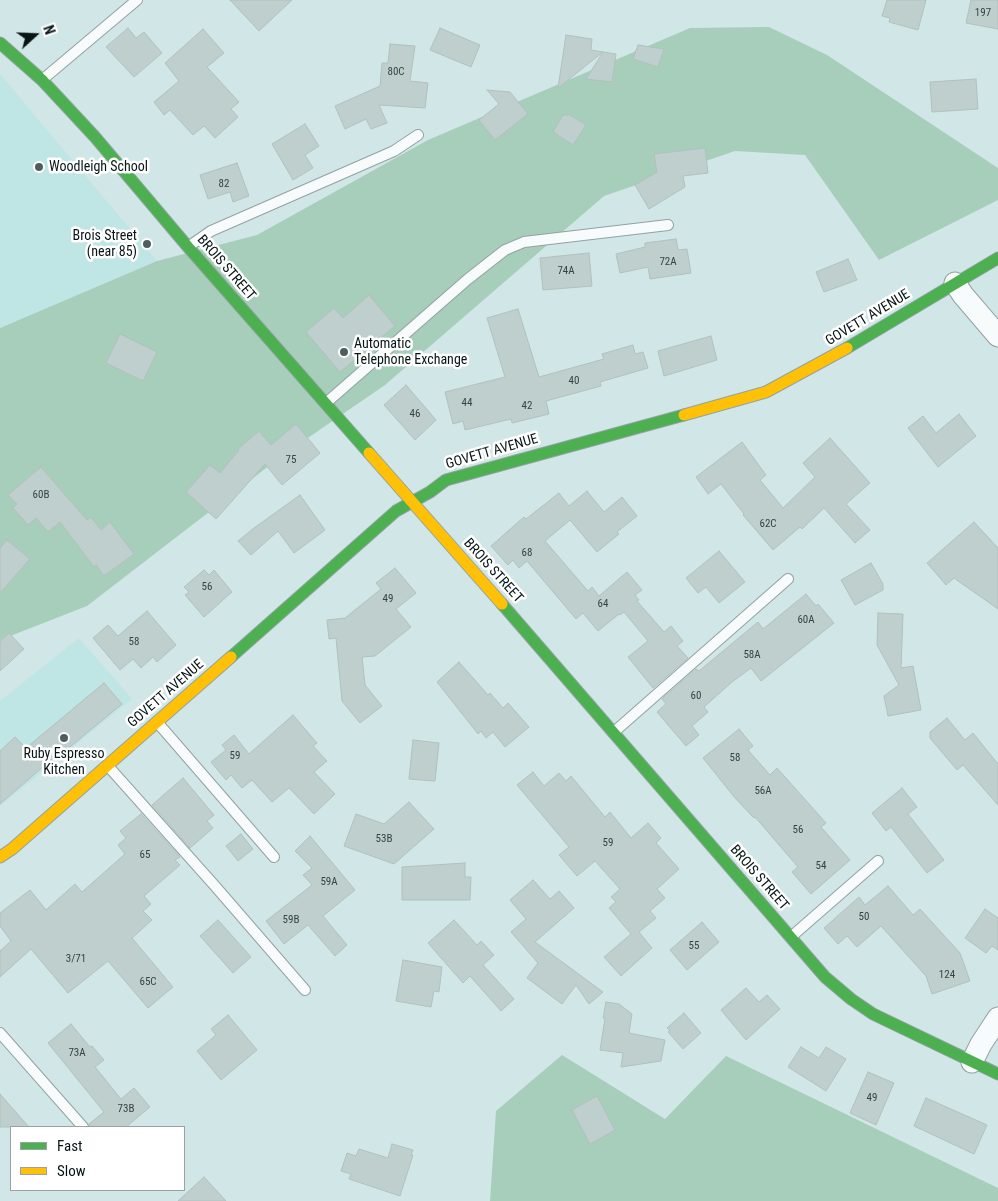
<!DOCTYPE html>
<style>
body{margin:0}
#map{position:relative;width:998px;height:1201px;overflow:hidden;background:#d1e6e6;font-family:"Roboto Condensed",sans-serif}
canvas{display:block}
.legend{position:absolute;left:10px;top:1126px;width:175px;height:65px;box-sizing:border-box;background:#fff;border:1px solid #9ca1a1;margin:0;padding:6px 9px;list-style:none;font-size:15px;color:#071515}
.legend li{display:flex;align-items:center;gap:10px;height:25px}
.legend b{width:25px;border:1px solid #9ca1a1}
.north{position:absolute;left:10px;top:10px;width:50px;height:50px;-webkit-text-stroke:4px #fff;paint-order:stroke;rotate:70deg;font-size:14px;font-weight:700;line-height:20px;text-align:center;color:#071515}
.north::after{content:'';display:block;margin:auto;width:18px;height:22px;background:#071515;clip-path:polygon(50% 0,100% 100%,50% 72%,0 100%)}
</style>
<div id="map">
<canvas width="998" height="1201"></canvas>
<ul class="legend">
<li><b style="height:6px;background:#4caf50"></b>Fast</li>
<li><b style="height:6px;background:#ffc107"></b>Slow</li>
</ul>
<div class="north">N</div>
</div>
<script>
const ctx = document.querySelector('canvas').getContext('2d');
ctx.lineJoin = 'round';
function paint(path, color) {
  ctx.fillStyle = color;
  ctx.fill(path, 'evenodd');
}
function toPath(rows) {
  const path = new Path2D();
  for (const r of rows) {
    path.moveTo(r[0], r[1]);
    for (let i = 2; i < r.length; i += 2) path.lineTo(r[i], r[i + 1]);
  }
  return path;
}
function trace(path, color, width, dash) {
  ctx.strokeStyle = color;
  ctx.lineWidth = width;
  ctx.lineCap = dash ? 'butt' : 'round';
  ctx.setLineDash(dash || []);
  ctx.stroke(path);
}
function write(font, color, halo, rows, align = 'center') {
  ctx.font = font + ' "Roboto Condensed",sans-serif';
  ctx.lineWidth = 5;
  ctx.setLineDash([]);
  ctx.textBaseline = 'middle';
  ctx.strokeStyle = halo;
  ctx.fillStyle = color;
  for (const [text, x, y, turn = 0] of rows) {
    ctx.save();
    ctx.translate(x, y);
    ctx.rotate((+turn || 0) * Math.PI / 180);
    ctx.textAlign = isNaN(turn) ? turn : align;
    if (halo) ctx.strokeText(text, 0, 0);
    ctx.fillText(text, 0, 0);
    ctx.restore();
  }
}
const built = toPath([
 [0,74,157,261,0,328],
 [79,638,132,699,0,806,0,701]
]);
const forest = toPath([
 [769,27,827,55,998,168,998,200,879,260,805,155,735,151,604,196,385,385,283,455,87,606,0,640,0,328,157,261,257,235,428,140,690,28],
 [562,1055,665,1119,726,1056,998,1188,998,1201,490,1201,496,1111]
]);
const building = toPath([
 [230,0,292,0,259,31,230,0],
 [887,0,926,0,918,30,889,22,890,18,882,16,887,0],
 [971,0,998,0,998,29,966,23,971,0],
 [128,28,136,38,144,32,162,53,134,77,106,47,128,28],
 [440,28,480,45,471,67,430,50,440,28],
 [203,29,224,53,207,67,239,102,231,109,238,117,215,138,204,126,193,135,170,110,164,115,154,102,179,81,165,63,203,29],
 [566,35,592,39,591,50,603,52,558,88,566,35],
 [390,44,415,46,410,81,428,83,425,108,379,105,387,123,371,129,366,119,345,129,335,106,380,86,382,63,388,63,390,44],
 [638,45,664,49,658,67,633,59,638,45],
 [603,52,616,54,612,82,586,79,603,52],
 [976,79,978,109,932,112,930,82,976,79],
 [487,90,510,92,528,114,495,140,479,120,499,104,487,90],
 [563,115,570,115,586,125,573,145,553,132,563,115],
 [305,124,319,146,305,155,313,168,293,180,272,144,305,124],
 [705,148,708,173,683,176,685,187,649,209,635,185,657,172,654,154,705,148],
 [237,163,249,196,233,202,230,192,208,199,200,175,237,163],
 [676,239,678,250,687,249,691,273,650,279,648,267,620,273,616,254,645,247,645,243,676,239],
 [589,253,592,286,543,290,540,258,589,253],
 [848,259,857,280,824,292,816,272,848,259],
 [369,295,395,326,340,372,306,332,334,308,343,318,369,295],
 [518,309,539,377,604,359,602,354,633,345,635,354,643,352,648,368,600,382,601,386,546,401,549,414,512,423,511,419,465,430,463,421,453,424,445,392,505,377,487,318,518,309],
 [120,334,157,352,143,381,106,363,120,334],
 [711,336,717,360,664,376,658,351,711,336],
 [406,385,436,420,415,440,384,405,406,385],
 [959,414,976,436,938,467,908,428,923,416,936,433,959,414],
 [296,424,320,453,282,485,265,464,216,519,186,492,210,465,220,473,239,450,238,449,259,431,271,445,296,424],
 [830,438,870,483,846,504,870,530,855,543,824,508,802,529,800,527,773,550,743,515,744,514,721,484,708,494,696,477,742,442,766,475,760,480,783,508,815,477,803,463,830,438],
 [41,467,87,520,91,517,101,530,110,522,134,554,104,576,96,565,94,567,60,522,48,532,36,518,28,525,13,508,17,504,8,495,41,467],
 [587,491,604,512,622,497,637,516,617,532,619,534,597,552,570,520,545,541,588,591,592,587,599,596,627,572,642,590,635,595,639,600,637,601,664,632,671,626,683,641,677,646,688,658,653,688,628,657,648,641,624,612,620,615,619,614,598,631,583,613,576,619,527,561,519,568,513,560,508,565,491,546,524,517,526,519,559,493,569,506,587,491],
 [300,495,325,530,294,553,278,531,251,555,238,541,254,528,300,495],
 [974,522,998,548,998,609,954,578,946,585,927,563,974,522],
 [7,540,30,559,0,593,0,548,7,540],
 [719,551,745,582,719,603,706,587,698,593,686,578,719,551],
 [871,563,883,584,883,590,855,605,841,580,871,563],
 [395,568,416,593,396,609,411,627,375,656,362,657,365,685,382,706,360,723,342,701,336,638,329,639,327,620,345,618,381,589,376,583,395,568],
 [204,570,209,575,214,570,232,592,204,617,185,595,189,592,184,587,204,570],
 [806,594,816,606,818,604,834,623,761,681,751,668,732,682,704,707,708,712,692,726,699,735,686,746,657,712,666,704,662,699,696,669,699,671,758,622,763,629,806,594],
 [147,611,176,645,157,662,153,657,141,668,133,659,120,670,93,638,108,625,118,636,147,611],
 [878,613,903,614,901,668,913,666,921,710,888,716,884,696,899,685,877,645,878,613],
 [9,633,24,649,0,671,0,641,9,633],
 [459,662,488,695,490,693,503,708,508,703,529,727,505,747,493,732,486,738,481,731,478,734,437,682,459,662],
 [104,683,122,704,59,756,58,754,0,804,0,751,15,737,26,748,104,683],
 [293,715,317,743,313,746,327,761,314,772,335,794,314,814,289,788,272,802,252,780,242,788,231,775,226,780,211,762,226,750,222,745,234,735,249,754,293,715],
 [947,718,965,740,973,733,998,764,998,805,963,765,957,770,930,738,930,732,947,718],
 [739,729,753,746,748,750,770,775,777,768,826,823,821,827,850,860,811,894,792,872,798,867,755,817,754,818,735,798,703,758,739,729],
 [413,740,439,743,435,781,409,779,413,740],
 [533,772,544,786,559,773,566,781,571,776,605,817,610,812,631,838,648,823,661,838,656,843,679,869,657,889,665,898,650,911,656,918,639,932,652,948,621,976,604,957,631,934,609,908,616,902,611,897,620,889,595,861,577,876,559,855,569,847,517,785,533,772],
 [183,778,214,815,207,821,213,828,190,848,152,805,183,778],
 [902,788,917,807,908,814,944,860,927,873,891,827,886,831,872,813,902,788],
 [409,802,434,829,394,864,344,846,356,814,384,824,409,802],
 [141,814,180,857,175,860,180,865,144,896,151,904,143,911,152,920,132,938,173,987,148,1008,108,961,68,993,31,949,0,977,0,951,11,941,0,926,0,913,30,890,46,910,75,884,82,892,125,854,118,845,126,838,120,831,141,814],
 [241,834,253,849,238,861,226,846,241,834],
 [310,836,355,890,323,916,347,945,335,956,308,925,284,944,266,921,312,885,303,875,312,868,295,851,310,836],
 [465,863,465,877,471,877,470,900,402,900,402,867,465,863],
 [533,880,550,899,559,891,574,908,535,942,603,992,589,1004,576,985,562,1004,527,978,538,963,511,932,526,919,510,900,533,880],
 [888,886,913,915,920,909,960,953,970,981,932,994,926,976,881,926,857,947,847,936,838,944,824,928,859,897,865,905,888,886],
 [985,909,998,918,998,950,992,946,986,953,965,938,985,909],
 [218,920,251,957,233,973,200,936,218,920],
 [454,920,477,945,481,941,494,955,483,965,514,999,501,1011,470,976,463,983,428,943,454,920],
 [702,922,719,942,687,970,670,950,702,922],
 [403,960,442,967,439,992,434,991,431,1007,396,1001,403,960],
 [746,988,759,1002,767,995,780,1009,746,1040,721,1010,746,988],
 [606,1002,619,1004,632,1014,629,1033,665,1040,661,1061,621,1067,623,1053,600,1050,605,1019,603,1018,606,1002],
 [684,1013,701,1033,683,1049,668,1032,670,1030,667,1028,684,1013],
 [228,1015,257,1050,221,1080,197,1051,216,1035,211,1029,228,1015],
 [71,1024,90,1047,92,1046,104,1060,95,1067,121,1099,134,1088,150,1107,126,1127,90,1127,89,1124,104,1112,48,1043,71,1024],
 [801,1047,819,1058,826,1047,846,1059,826,1091,788,1067,801,1047],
 [868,1072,894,1083,876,1125,850,1113,868,1072],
 [0,1094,29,1127,0,1127,0,1094],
 [597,1096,615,1130,590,1144,572,1110,597,1096],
 [926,1098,987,1125,974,1154,914,1126,926,1098],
 [392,1144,413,1150,411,1155,413,1155,400,1196,349,1179,351,1174,341,1171,347,1153,356,1156,359,1149,388,1158,392,1144],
 [204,1177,226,1201,178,1201,204,1177]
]);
const lane = toPath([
 [42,80,137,0],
 [188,247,211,231,394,151,418,135],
 [326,403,468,279,505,250,524,242,668,225],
 [157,722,274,857],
 [614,732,788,579],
 [108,766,215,886,305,990],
 [792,936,878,861],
 [0,1033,83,1127]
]);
const street = toPath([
 [955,283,963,295,998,336],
 [972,1062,981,1044,998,1018]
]);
const fast = toPath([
 [0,43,42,80,95,137,188,247,369,453],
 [847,348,998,258],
 [502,604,825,977,851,999,873,1014,998,1074],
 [231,657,396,511,430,492,446,480,684,415]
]);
const slow = toPath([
 [684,415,766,392,847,348],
 [369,453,502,604],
 [0,857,12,849,231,657]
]);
const markers = [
 [39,167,5,"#4e5e5e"],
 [147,244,5,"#4e5e5e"],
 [344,352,5,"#4e5e5e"],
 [64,738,5,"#4e5e5e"]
];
const numberNames = [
 ["197",983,13],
 ["80C",396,72],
 ["82",224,184],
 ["72A",668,262],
 ["74A",566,271],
 ["40",574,381],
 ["44",467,403],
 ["42",527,406],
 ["46",415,414],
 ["75",291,460],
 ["60B",41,495],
 ["62C",768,524],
 ["68",527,553],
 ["56",207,587],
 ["49",388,599],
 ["64",603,604],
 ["60A",806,620],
 ["58",134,642],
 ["58A",752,655],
 ["60",696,696],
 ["59",235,756],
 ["58",735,758],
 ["56A",763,791],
 ["56",798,830],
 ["53B",384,839],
 ["59",608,843],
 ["65",145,855],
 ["54",821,866],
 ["59A",329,882],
 ["50",864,917],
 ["59B",291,920],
 ["55",694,946],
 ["3/71",76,959],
 ["124",947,975],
 ["65C",148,982],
 ["73A",77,1053],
 ["49",872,1098],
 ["73B",126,1109]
];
const poiNames = [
 ["Woodleigh School",49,167],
 ["Brois Street",137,236,"right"],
 ["(near 85)",137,252,"right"],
 ["Automatic",354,344],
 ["Telephone Exchange",354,360],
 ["Ruby Espresso",64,754,"center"],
 ["Kitchen",64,770,"center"]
];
const streetNames = [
 ["BROIS STREET",226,268,49],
 ["GOVETT AVENUE",868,318,-31],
 ["GOVETT AVENUE",492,452,-16],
 ["BROIS STREET",493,571,48],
 ["GOVETT AVENUE",166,694,-41],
 ["BROIS STREET",759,878,49]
];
paint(built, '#c0e5e5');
paint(forest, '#a7cebb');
paint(building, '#bfcfcd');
trace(building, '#b0c1be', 1);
trace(lane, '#92a2a2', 12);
trace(street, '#92a2a2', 23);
trace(fast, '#92a2a2', 13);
trace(slow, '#92a2a2', 13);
trace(lane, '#f8fbfb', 10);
trace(street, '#f8fbfb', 21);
trace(fast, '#4caf50', 11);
trace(slow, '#ffc107', 11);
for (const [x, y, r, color] of markers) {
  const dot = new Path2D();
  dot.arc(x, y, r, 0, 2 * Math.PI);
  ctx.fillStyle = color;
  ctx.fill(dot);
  trace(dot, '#fff', 2);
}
write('11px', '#354443', null, numberNames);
write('14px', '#071515', '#fff', poiNames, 'left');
write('14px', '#071515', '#fff', streetNames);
</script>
